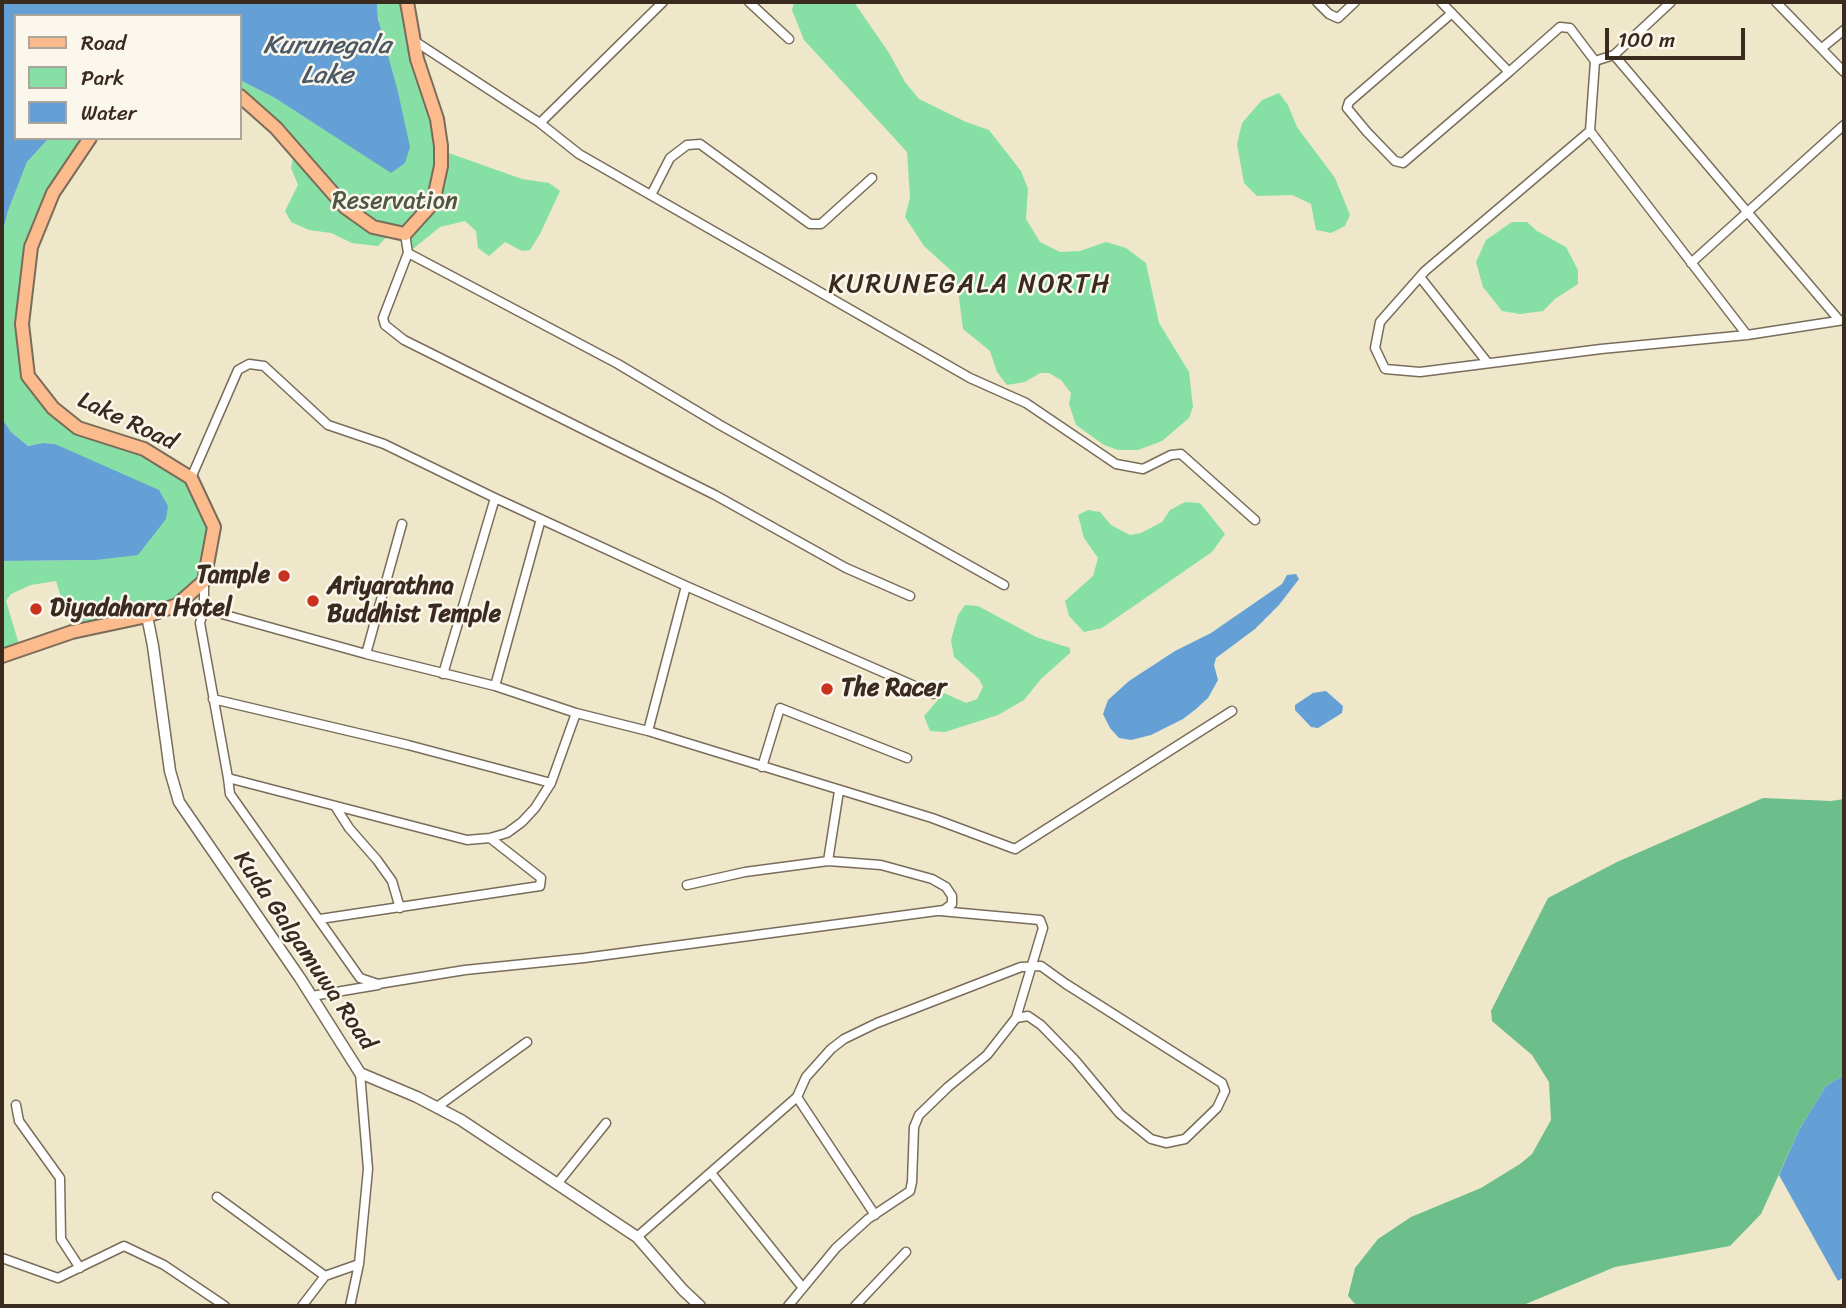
<!DOCTYPE html>
<style>
body{margin:0}
#map{position:relative;width:1846px;height:1308px;overflow:hidden;background:#eee7ca;font-family:Sriracha,sans-serif}
canvas{display:block}
.frame{position:absolute;inset:0;border:4px solid #3b2a1e;pointer-events:none}
.legend{position:absolute;left:14px;top:14px;width:228px;height:126px;box-sizing:border-box;background:#fbf7ec;border:2px solid #aea59a;margin:0;padding:9px 12px;list-style:none;font-size:21px;color:#3b2a1e}
.legend li{display:flex;align-items:center;gap:14px;height:35px}
.legend b{width:35px;border:2px solid #aea59a}
.scale{position:absolute;left:1605px;top:28px;width:140px;height:32px;box-sizing:border-box;border:4px solid #3b2a1e;border-top:0;padding-left:9px;font-size:21px;line-height:24px;white-space:nowrap;color:#3b2a1e;-webkit-text-stroke:5px #fbf7ec;paint-order:stroke}
</style>
<div id="map">
<canvas width="1846" height="1308"></canvas>
<div class="frame"></div>
<ul class="legend">
<li><b style="height:9px;background:#fbbb8c"></b>Road</li>
<li><b style="height:19px;background:#86e0a5"></b>Park</li>
<li><b style="height:19px;background:#64a0d5"></b>Water</li>
</ul>
<div class="scale">100 m</div>
</div>
<script>
const ctx = document.querySelector('canvas').getContext('2d');
ctx.lineJoin = 'round';
function paint(path, color) {
  ctx.fillStyle = color;
  ctx.fill(path, 'evenodd');
}
function toPath(rows) {
  const path = new Path2D();
  for (const r of rows) {
    path.moveTo(r[0], r[1]);
    for (let i = 2; i < r.length; i += 2) path.lineTo(r[i], r[i + 1]);
  }
  return path;
}
function trace(path, color, width, dash) {
  ctx.strokeStyle = color;
  ctx.lineWidth = width;
  ctx.lineCap = dash ? 'butt' : 'round';
  ctx.setLineDash(dash || []);
  ctx.stroke(path);
}
function write(font, color, halo, rows, align = 'center') {
  ctx.font = font + ' Sriracha,sans-serif';
  ctx.lineWidth = 5;
  ctx.setLineDash([]);
  ctx.textBaseline = 'middle';
  ctx.strokeStyle = halo;
  ctx.fillStyle = color;
  for (const [text, x, y, turn = 0] of rows) {
    ctx.save();
    ctx.translate(x, y);
    ctx.rotate((+turn || 0) * Math.PI / 180);
    ctx.textAlign = isNaN(turn) ? turn : align;
    if (halo) ctx.strokeText(text, 0, 0);
    ctx.fillText(text, 0, 0);
    ctx.restore();
  }
}
const green = toPath([
 [377,2,407,2,443,151,522,179,549,183,560,191,540,234,530,250,522,251,505,242,489,256,478,248,476,231,465,221,440,227,408,253,404,234,390,233,378,246,352,243,331,233,309,230,291,222,285,211,298,185,291,168,295,149,240,96,240,80,275,98,392,173],
 [794,2,854,2,889,53,905,82,919,99,966,122,989,130,1021,171,1028,189,1026,219,1040,242,1060,252,1080,251,1106,242,1126,248,1146,263,1159,323,1189,372,1193,407,1189,418,1162,441,1138,450,1118,450,1104,445,1076,425,1069,404,1071,393,1061,380,1049,373,1040,373,1025,382,1007,385,997,372,990,351,963,329,956,275,924,246,905,217,910,198,907,152,804,40,792,10],
 [1279,93,1288,105,1297,127,1335,178,1350,215,1345,226,1331,233,1316,230,1311,204,1292,195,1257,196,1244,183,1237,144,1242,123,1262,100],
 [49,138,90,138,53,193,31,247,22,324,28,376,78,428,144,449,191,478,214,527,204,581,177,605,72,632,56,581,31,585,11,594,6,601,21,651,2,656,2,561,96,560,91,461,55,444,43,443,28,446,11,432,2,418,2,235,8,211,27,162],
 [1512,222,1527,222,1537,231,1566,247,1578,270,1578,284,1555,299,1543,311,1520,314,1502,311,1483,287,1476,262,1486,240],
 [1185,502,1200,503,1225,534,1212,552,1102,628,1084,632,1069,616,1065,601,1093,576,1098,558,1084,538,1078,515,1088,510,1100,512,1111,525,1130,535,1141,533,1162,522,1170,510],
 [965,605,978,606,1036,637,1070,648,1070,653,1041,679,1024,700,998,715,945,732,930,731,924,716,944,693,966,703,977,699,983,687,979,679,954,657,951,640,958,615]
]);
const forest = toPath([
 [1763,798,1831,801,1844,799,1844,1075,1826,1086,1799,1130,1761,1214,1730,1246,1615,1267,1521,1306,1357,1306,1348,1296,1355,1268,1378,1239,1411,1217,1481,1188,1520,1164,1532,1154,1551,1120,1549,1082,1532,1055,1492,1021,1491,1011,1548,898,1617,862]
]);
const water = toPath([
 [2,2,377,2,378,19,398,92,410,147,405,163,391,173,275,98,240,80,240,16,16,16,16,138,49,138,27,162,8,211,2,235],
 [2,418,11,432,28,446,43,443,55,444,159,490,168,506,166,519,138,555,96,560,2,561],
 [1296,574,1299,579,1279,605,1255,629,1216,658,1214,665,1218,680,1208,698,1196,709,1183,719,1151,735,1131,740,1119,738,1110,728,1103,714,1108,700,1129,681,1175,651,1211,633,1282,584,1287,575],
 [1326,691,1343,706,1342,713,1318,728,1311,727,1295,710,1295,705,1313,693],
 [1844,1075,1844,1277,1838,1281,1779,1175,1799,1130,1826,1086]
]);
const minor = toPath([
 [749,2,789,39],
 [1317,2,1329,14,1338,18,1355,2],
 [1441,2,1509,72,1560,27,1570,28,1595,61],
 [1671,2,1614,55,1595,61,1590,131,1425,271,1380,322,1375,348,1385,369,1420,372,1601,349,1747,335,1844,320],
 [1776,2,1844,72],
 [1452,13,1349,102,1347,108,1367,132,1395,161,1403,163,1509,72],
 [413,40,540,123,579,154,970,378,1026,403,1116,464,1143,469,1171,455,1181,454,1255,520],
 [1822,48,1844,30],
 [1614,55,1839,320],
 [540,123,663,2],
 [1590,131,1747,335],
 [651,195,670,158,687,145,700,144,810,224,821,224,872,178],
 [405,234,408,253,618,364,720,425,1004,585],
 [408,253,383,318,385,325,404,340,715,495,846,568,910,596],
 [1691,263,1844,125],
 [1420,277,1487,362],
 [191,478,238,370,249,364,264,366,328,425,384,444,495,498,686,586,933,694],
 [204,581,204,609,366,654,495,686,576,713,648,731,932,818,1015,849,1232,711],
 [204,609,200,623,228,778,467,840,490,838,507,833,522,822,535,808,551,783],
 [366,654,402,524],
 [443,674,495,498],
 [495,686,541,519],
 [213,699,408,745,551,783,576,713],
 [648,731,686,586],
 [762,767,780,708,907,758],
 [228,778,230,794,360,978,378,984,465,970,584,958,944,910,952,904,952,896,946,887,932,879,881,865,828,861,745,872,687,885],
 [335,806,349,828,377,860,392,881,400,908],
 [828,861,839,791],
 [940,911,1040,920,1043,928,1016,1018],
 [320,919,540,886,541,878,490,838],
 [312,996,378,985],
 [797,1097,875,1215],
 [16,1105,19,1121,60,1178,61,1239,80,1268],
 [437,1107,527,1042],
 [711,1173,803,1288],
 [557,1184,606,1123],
 [217,1197,325,1276],
 [637,1237,797,1097,806,1077,831,1049,844,1039,877,1023,1021,967,1041,966,1066,984,1222,1083,1225,1091,1217,1108,1185,1139,1166,1143,1151,1139,1120,1114,1075,1060,1041,1025,1028,1016,1016,1018,987,1055,948,1087,919,1115,914,1127,912,1182,910,1191,868,1219,836,1248,788,1306],
 [2,1258,58,1278,124,1246,164,1265,225,1306],
 [302,1306,325,1276,359,1264],
 [350,1306,359,1264,368,1169,360,1073],
 [855,1306,906,1252]
]);
const tertiary = toPath([
 [147,616,153,646,170,771,179,802,300,978,360,1073,417,1097,461,1120,637,1237,683,1290,700,1306]
]);
const primary = toPath([
 [240,96,276,128,345,207,373,227,405,234,433,203,441,166,441,146,437,119,417,59,407,2],
 [2,656,72,632,147,616,177,605,204,581,214,527,191,478,144,449,78,428,53,408,28,376,22,324,31,247,53,193,90,138]
]);
const markers = [
 [284,576,7,"#c8321e"],
 [313,601,7,"#c8321e"],
 [36,609,7,"#c8321e"],
 [827,689,7,"#c8321e"]
];
const parkNames = [
 ["Reservation",395,202]
];
const streetNames = [
 ["Lake Road",127,422,25],
 ["Kuda Galgamuwa Road",304,951,56]
];
const poiNames = [
 ["Tample",270,576,"right"],
 ["Ariyarathna",327,587],
 ["Buddhist Temple",327,615],
 ["Diyadahara Hotel",50,609],
 ["The Racer",841,689]
];
const waterNames = [
 ["Kurunegala",327,46],
 ["Lake",327,76]
];
const neighbourhoodNames = [
 ["KURUNEGALA NORTH",970,285]
];
paint(green, '#86e0a5');
paint(forest, '#6cbe8a');
paint(water, '#64a0d5');
trace(minor, '#7a6c5a', 11);
trace(tertiary, '#7a6c5a', 13);
trace(primary, '#7a6c5a', 16);
trace(minor, '#fff', 8);
trace(tertiary, '#fff', 10);
trace(primary, '#fbbb8c', 12);
for (const [x, y, r, color] of markers) {
  const dot = new Path2D();
  dot.arc(x, y, r, 0, 2 * Math.PI);
  ctx.fillStyle = color;
  ctx.fill(dot);
  trace(dot, '#fbf7ec', 2.5);
}
write('24px', '#4e5840', '#fbf7ec', parkNames);
write('24px', '#3b2a1e', '#fbf7ec', streetNames);
write('bold 24px', '#3b2a1e', '#fbf7ec', poiNames, 'left');
write('italic 26px', '#4b5967', '#fbf7ec', waterNames);
ctx.letterSpacing = '2px';
write('26px', '#3b2a1e', '#fbf7ec', neighbourhoodNames);
ctx.letterSpacing = '0px';
</script>
